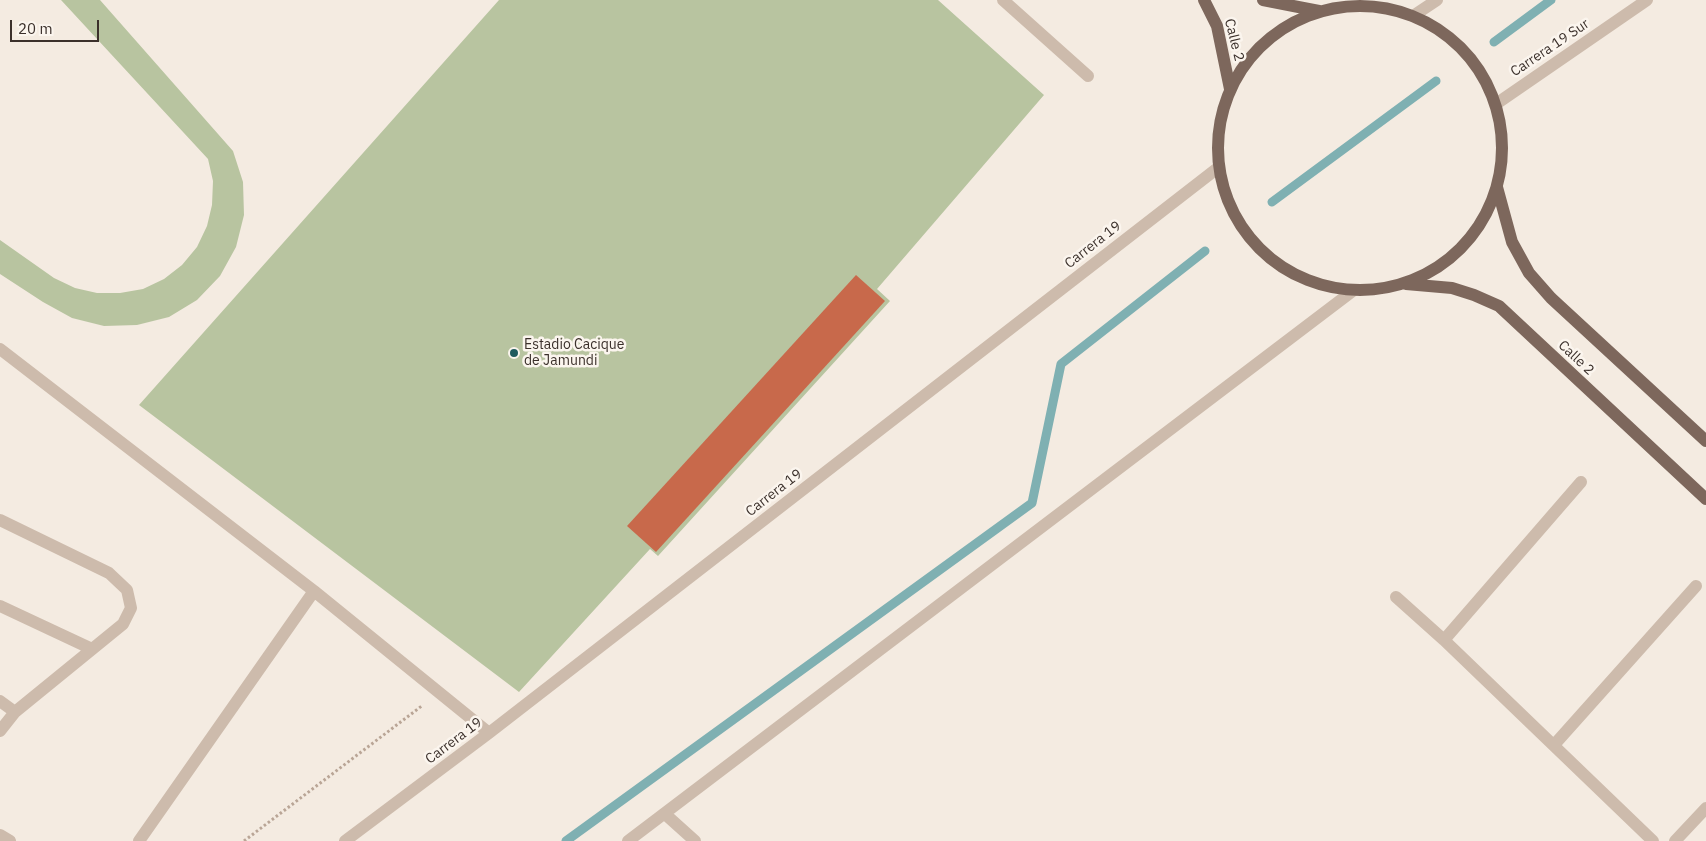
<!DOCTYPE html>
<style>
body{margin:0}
#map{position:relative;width:1706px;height:841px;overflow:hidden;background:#f4ebe1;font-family:"IBM Plex Sans",sans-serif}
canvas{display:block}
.scale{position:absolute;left:10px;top:20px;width:89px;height:22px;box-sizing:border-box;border:2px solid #3b302b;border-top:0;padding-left:6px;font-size:15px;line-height:18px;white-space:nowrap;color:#3b302b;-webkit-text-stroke:4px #fbf5ee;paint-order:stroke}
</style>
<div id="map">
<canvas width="1706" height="841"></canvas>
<div class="scale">20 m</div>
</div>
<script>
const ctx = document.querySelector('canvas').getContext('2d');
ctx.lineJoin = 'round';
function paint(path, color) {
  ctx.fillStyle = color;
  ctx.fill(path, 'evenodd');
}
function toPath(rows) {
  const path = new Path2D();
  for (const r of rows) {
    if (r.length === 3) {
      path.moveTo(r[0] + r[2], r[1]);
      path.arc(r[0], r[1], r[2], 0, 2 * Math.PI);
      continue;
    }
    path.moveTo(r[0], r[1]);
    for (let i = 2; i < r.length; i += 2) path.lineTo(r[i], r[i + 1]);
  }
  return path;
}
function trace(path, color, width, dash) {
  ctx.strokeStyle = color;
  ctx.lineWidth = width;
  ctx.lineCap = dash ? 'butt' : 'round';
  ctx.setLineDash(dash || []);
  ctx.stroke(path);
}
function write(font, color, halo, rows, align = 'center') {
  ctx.font = font + ' "IBM Plex Sans",sans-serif';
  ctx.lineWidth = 5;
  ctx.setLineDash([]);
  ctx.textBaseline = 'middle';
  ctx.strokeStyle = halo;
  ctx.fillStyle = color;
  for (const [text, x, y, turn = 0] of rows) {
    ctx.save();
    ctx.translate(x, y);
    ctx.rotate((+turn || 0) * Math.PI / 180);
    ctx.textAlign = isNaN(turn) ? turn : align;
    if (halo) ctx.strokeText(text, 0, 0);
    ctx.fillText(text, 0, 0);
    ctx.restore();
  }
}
const green = toPath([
 [61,0,100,0,233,151,243,182,244,215,236,247,220,276,197,300,169,317,137,325,104,326,72,318,43,302,0,274,0,240,54,278,75,288,97,293,120,293,143,289,164,279,182,265,197,247,207,226,212,205,213,181,208,159],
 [499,0,938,0,1044,95,877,289,890,301,658,556,650,549,519,692,139,405]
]);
const stream = toPath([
 [1494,42,1551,0],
 [1272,202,1436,81],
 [566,841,1032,503,1061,364,1205,251]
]);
const building = toPath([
 [856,275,885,301,656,552,627,526]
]);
const path = toPath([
 [244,841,423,705]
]);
const minor = toPath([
 [1003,0,1088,76],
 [1413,16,1437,0],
 [1496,104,1647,0],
 [0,349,314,591,489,733],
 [0,520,109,573,127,590,131,608,123,624,15,712,0,731],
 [1396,597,1444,640,1653,841],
 [0,606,92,649],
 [1444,640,1581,482],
 [0,701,15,712],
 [1554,745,1696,586],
 [665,814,695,841],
 [0,835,10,841],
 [139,841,314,591],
 [345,841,489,733,1219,167],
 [628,841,1354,290],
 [1675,841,1706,808]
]);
const major = toPath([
 [1204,0,1217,26,1230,89],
 [1263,0,1319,11],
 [1360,148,142],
 [1497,187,1512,242,1529,273,1551,298,1706,441],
 [1406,284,1452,288,1474,295,1499,306,1706,499]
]);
const markers = [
 [514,353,5,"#1f5a5e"]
];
const streetNames = [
 ["Calle 2",1234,40,76],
 ["Carrera 19 Sur",1550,48,-34],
 ["Carrera 19",1093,245,-38],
 ["Calle 2",1576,358,43],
 ["Carrera 19",774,493,-38],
 ["Carrera 19",454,741,-37]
];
const poiNames = [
 ["Estadio Cacique",524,345],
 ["de Jamundi",524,361]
];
paint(green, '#b8c4a0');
trace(stream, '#7fb0b2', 9);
paint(building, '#c8694b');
trace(path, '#b9a596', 3, [2.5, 2.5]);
trace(minor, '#cdbbac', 12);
trace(major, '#7d675c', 12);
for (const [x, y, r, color] of markers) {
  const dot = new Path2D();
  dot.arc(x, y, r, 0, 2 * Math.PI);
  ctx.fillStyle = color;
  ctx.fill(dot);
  trace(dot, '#fbf5ee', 2);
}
write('14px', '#3b302b', '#fbf5ee', streetNames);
write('14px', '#3b302b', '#fbf5ee', poiNames, 'left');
</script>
